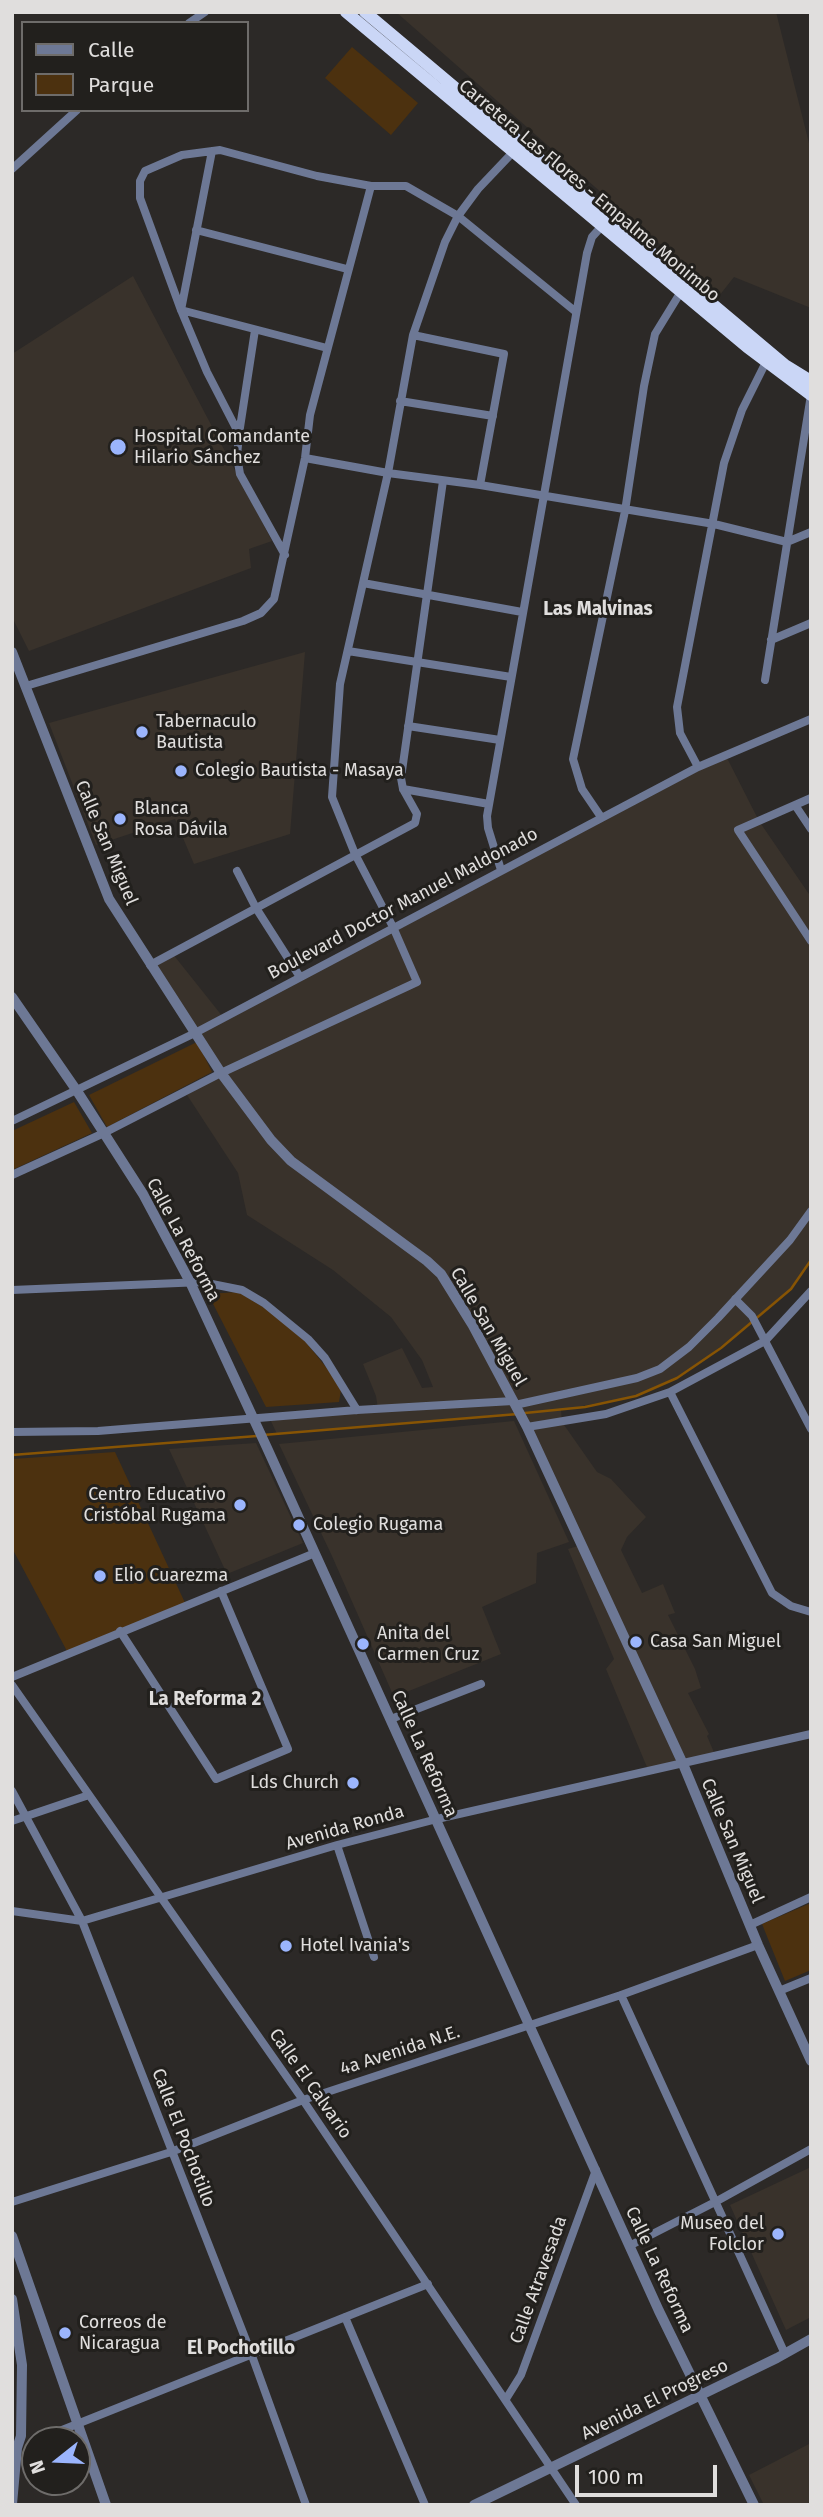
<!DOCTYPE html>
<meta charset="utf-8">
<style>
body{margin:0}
#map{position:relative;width:823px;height:2517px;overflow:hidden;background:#2c2927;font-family:"Fira Sans",sans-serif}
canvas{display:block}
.frame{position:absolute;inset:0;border:14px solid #e0dedd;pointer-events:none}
.legend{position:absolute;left:21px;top:21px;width:228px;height:91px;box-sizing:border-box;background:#22201d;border:2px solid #6e6c6a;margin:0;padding:9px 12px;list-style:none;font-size:21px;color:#e0dedd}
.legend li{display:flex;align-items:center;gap:14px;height:35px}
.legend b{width:35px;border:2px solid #6e6c6a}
.north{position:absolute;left:21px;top:2426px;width:70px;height:70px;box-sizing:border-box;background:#22201d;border:2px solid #6e6c6a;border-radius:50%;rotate:252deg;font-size:19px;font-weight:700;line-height:28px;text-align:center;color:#e0dedd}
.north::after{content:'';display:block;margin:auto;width:24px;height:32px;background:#9bb5fd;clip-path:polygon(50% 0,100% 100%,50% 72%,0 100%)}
.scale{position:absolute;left:575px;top:2465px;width:142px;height:32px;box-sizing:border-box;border:4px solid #e0dedd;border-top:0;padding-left:9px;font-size:21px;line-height:24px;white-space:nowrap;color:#e0dedd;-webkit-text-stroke:5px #22201d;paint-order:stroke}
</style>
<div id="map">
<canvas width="823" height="2517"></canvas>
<div class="frame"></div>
<ul class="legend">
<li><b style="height:9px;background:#6d7895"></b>Calle</li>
<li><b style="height:19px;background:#4c310f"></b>Parque</li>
</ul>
<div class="north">N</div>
<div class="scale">100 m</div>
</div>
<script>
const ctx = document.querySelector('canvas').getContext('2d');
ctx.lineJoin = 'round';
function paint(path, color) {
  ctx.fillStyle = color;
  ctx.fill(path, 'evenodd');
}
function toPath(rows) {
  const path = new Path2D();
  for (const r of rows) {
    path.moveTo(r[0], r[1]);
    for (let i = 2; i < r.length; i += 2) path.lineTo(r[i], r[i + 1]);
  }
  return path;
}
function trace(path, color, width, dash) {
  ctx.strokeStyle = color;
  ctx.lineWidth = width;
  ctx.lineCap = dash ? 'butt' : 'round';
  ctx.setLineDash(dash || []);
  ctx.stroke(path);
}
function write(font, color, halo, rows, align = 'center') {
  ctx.font = font + ' "Fira Sans",sans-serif';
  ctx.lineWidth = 6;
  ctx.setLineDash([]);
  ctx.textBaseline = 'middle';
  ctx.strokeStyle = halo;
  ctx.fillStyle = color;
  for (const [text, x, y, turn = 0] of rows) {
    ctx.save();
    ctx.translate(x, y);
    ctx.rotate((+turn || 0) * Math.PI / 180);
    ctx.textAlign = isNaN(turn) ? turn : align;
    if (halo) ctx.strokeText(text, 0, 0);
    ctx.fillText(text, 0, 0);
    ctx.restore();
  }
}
const built = toPath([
 [396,12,776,12,811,151,811,308,734,277,719,296],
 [133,276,272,541,249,549,251,568,29,651,12,617,12,354],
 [305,652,290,834,194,864,175,819,96,845,49,723],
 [726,756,759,821,811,897,811,1260,791,1289,693,1369,636,1396,561,1410,562,1422,597,1472,611,1479,646,1517,627,1537,621,1550,642,1593,663,1584,675,1613,668,1615,695,1669,701,1688,688,1693,709,1734,707,1736,716,1757,649,1772,606,1669,614,1659,568,1549,581,1545,520,1415,277,1434,269,1417,378,1409,376,1396,363,1364,402,1348,422,1388,433,1387,422,1360,391,1317,333,1270,247,1215,238,1173,187,1095,220,1074,150,965,172,953,223,1017],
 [514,1421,569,1542,537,1553,536,1583,482,1607,501,1654,394,1697,332,1556,279,1444],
 [256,1443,303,1543,227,1574,169,1449],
 [811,2167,811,2317,786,2330,730,2205],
 [811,2443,811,2505,764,2505,749,2475]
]);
const green = toPath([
 [352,47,418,103,391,135,325,78],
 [197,1042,212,1072,107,1127,89,1095],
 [74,1102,92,1133,12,1170,12,1131],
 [238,1292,268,1310,305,1341,333,1376,341,1390,339,1402,266,1407,208,1294],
 [115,1452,186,1605,68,1653,12,1548,12,1459],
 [811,1903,811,1970,785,1981,762,1924]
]);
const stream = toPath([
 [525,1413,585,1407,636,1396,677,1378,721,1348,791,1289,811,1260],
 [263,1435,518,1414],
 [12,1455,257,1436]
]);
const minor = toPath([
 [189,23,205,12],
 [212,151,181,310,327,348],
 [12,169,77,110],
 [196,230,347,269],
 [413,335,504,354,480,485],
 [400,401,493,416],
 [239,434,255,330],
 [305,458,388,473,480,485,714,524,787,542,811,532],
 [285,555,240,474,237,456,239,434,207,372,181,310,140,198,140,181,145,171,182,155,220,150,317,176,371,186,406,186,458,216,576,312],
 [363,583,522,612],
 [771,640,811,623],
 [348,651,511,677],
 [765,680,811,395],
 [26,686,243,621,261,613,274,599,305,458,310,415,371,186],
 [408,726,500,740],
 [698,767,680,733,677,707,724,463,742,410,766,362],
 [403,789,489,804],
 [811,798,738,830,811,941],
 [795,805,811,829],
 [601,817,582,789,573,759,625,511,644,386,655,334,682,290],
 [501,870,488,828,487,816,587,253,592,237,602,226],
 [237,871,256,908,300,977],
 [150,965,415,823,417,814,403,789,401,778,443,481],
 [12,1121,195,1033,698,767,811,719],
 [12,1175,104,1133,221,1073,417,982,393,927,355,854,332,797,340,684,388,473,413,335,445,242,458,216,478,189,515,150],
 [12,1290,202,1282,242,1290,264,1303,308,1339,325,1358,357,1410],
 [735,1299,752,1316,811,1429],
 [670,1392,772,1593,791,1606,811,1612],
 [515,1405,637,1378,660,1369,689,1347,718,1318,790,1240,811,1211],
 [527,1427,606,1414,670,1392,765,1341,811,1291],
 [12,1432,98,1431,357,1410,513,1401],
 [120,1631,216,1779,288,1749,221,1591],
 [12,1677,315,1553],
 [12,1685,303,2100,576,2505],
 [391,1719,481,1684],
 [12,1791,82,1921,251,2353,306,2505],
 [12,1821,89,1795],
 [337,1845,374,1957],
 [12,1911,82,1921,337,1845,437,1819,811,1734],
 [750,1925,811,1897],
 [779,1991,811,1978],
 [621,1995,785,2354],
 [12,2202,171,2152,303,2100,621,1995,758,1945],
 [631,2245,717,2201,811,2149],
 [345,2317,425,2505],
 [506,2399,521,2375,596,2170],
 [37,2440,428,2284]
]);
const tertiary = toPath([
 [12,652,109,899,221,1073,271,1140,291,1161,427,1261,441,1274,472,1324,527,1427,683,1764,758,1945,811,2061],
 [12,997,77,1091,143,1194,190,1282,268,1450,659,2311,754,2505],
 [12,2236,106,2505],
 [12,2299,22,2365,21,2436,17,2448,12,2504],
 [474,2505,777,2358,811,2339]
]);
const trunk = toPath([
 [346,12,747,347,811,395],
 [365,12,785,365,811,381]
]);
const markers = [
 [118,447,9,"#9bb5fd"],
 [142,732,7,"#9bb5fd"],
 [181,771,7,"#9bb5fd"],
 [120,819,7,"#9bb5fd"],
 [240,1505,7,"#9bb5fd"],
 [299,1525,7,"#9bb5fd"],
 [100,1576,7,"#9bb5fd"],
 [636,1642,7,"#9bb5fd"],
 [363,1644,7,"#9bb5fd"],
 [353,1783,7,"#9bb5fd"],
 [286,1946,7,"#9bb5fd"],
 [778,2234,7,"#9bb5fd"],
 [65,2333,7,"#9bb5fd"]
];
const streetNames = [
 ["Carretera Las Flores - Empalme Monimbo",589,191,40],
 ["Calle San Miguel",106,843,67],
 ["Boulevard Doctor Manuel Maldonado",403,904,-28],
 ["Calle La Reforma",183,1240,62],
 ["Calle San Miguel",488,1327,60],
 ["Calle La Reforma",424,1754,66],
 ["Avenida Ronda",345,1828,-16],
 ["Calle San Miguel",732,1841,67],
 ["4a Avenida N.E.",400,2051,-18],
 ["Calle El Calvario",310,2084,55],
 ["Calle El Pochotillo",183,2138,69],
 ["Calle La Reforma",659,2270,65],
 ["Calle Atravesada",539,2280,-70],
 ["Avenida El Progreso",655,2400,-26]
];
const poiNames = [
 ["Hospital Comandante",134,437],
 ["Hilario Sánchez",134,458],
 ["Tabernaculo",156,722],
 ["Bautista",156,743],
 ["Colegio Bautista - Masaya",195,771],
 ["Blanca",134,809],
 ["Rosa Dávila",134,830],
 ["Centro Educativo",226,1495,"right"],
 ["Cristóbal Rugama",226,1516,"right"],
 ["Colegio Rugama",313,1525],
 ["Elio Cuarezma",114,1576],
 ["Anita del",377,1634],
 ["Carmen Cruz",377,1655],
 ["Casa San Miguel",650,1642],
 ["Lds Church",339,1783,"right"],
 ["Hotel Ivania's",300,1946],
 ["Museo del",764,2224,"right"],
 ["Folclor",764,2245,"right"],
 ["Correos de",79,2323],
 ["Nicaragua",79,2344]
];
const neighbourhoodNames = [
 ["Las Malvinas",598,610],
 ["La Reforma 2",205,1700],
 ["El Pochotillo",241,2349]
];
paint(built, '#39322b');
paint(green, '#4c310f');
trace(stream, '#875404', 2.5);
trace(minor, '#6d7895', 8);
trace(tertiary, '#6d7895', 10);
trace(trunk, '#cad6f6', 12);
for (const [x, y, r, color] of markers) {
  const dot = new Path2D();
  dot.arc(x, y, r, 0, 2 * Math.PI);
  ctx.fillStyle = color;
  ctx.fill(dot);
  trace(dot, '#22201d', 2.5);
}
write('18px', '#e0dedd', '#22201d', streetNames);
write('18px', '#e0dedd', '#22201d', poiNames, 'left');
write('bold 19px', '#e0dedd', '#22201d', neighbourhoodNames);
</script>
